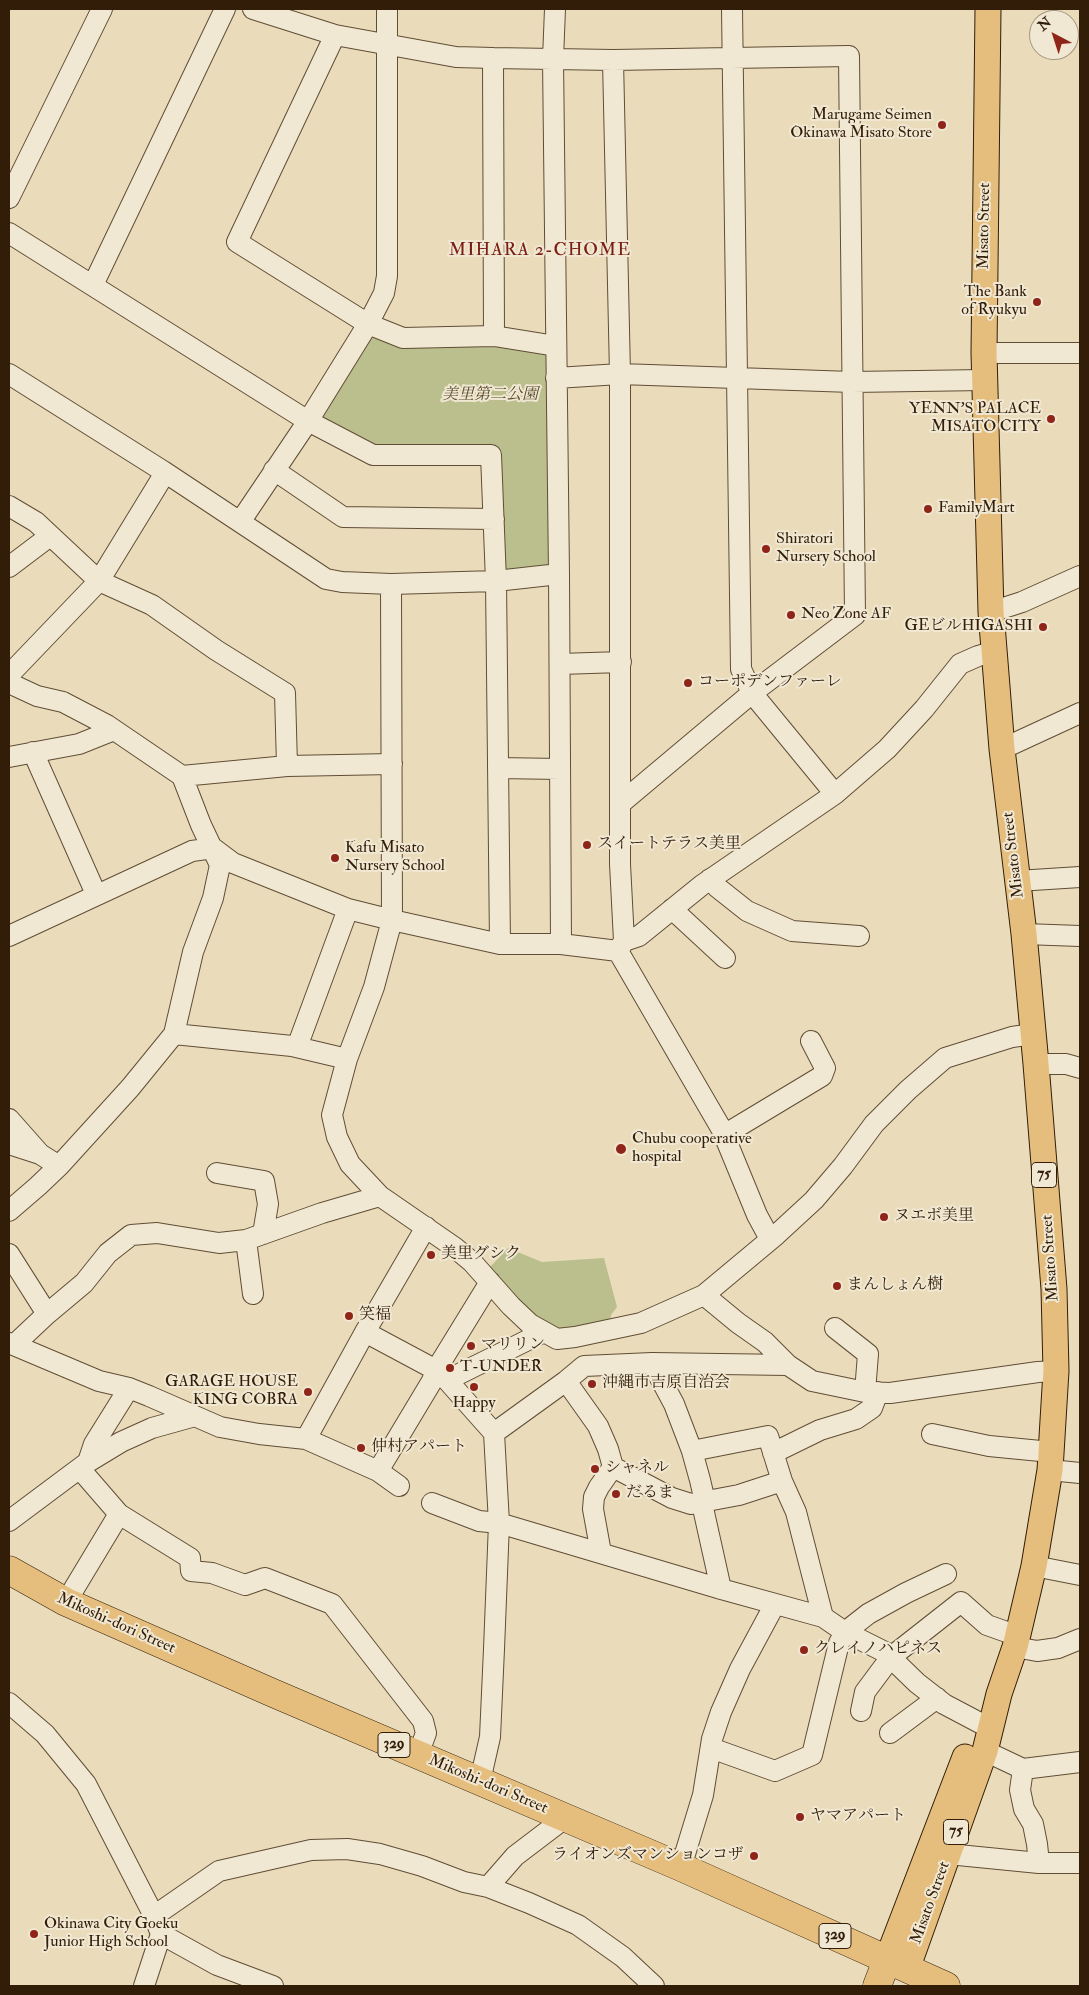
<!DOCTYPE html>
<meta charset="utf-8">
<style>
body{margin:0}
#map{position:relative;width:1089px;height:1995px;overflow:hidden;background:#eadcbb;font-family:"IM FELL Double Pica",serif}
canvas{display:block}
.frame{position:absolute;inset:0;border:10px solid #321d08;pointer-events:none}
.north{position:absolute;left:1029px;top:10px;width:50px;height:50px;box-sizing:border-box;background:#f1e8d3;border:1px solid #a59782;border-radius:50%;rotate:320deg;font-size:14px;font-weight:700;line-height:20px;text-align:center;color:#321d08}
.north::after{content:'';display:block;margin:auto;width:18px;height:22px;background:#8f2418;clip-path:polygon(50% 0,100% 100%,50% 72%,0 100%)}
</style>
<div id="map">
<canvas width="1089" height="1995"></canvas>
<div class="frame"></div>
<div class="north">N</div>
</div>
<script>
const ctx = document.querySelector('canvas').getContext('2d');
ctx.lineJoin = 'round';
function paint(path, color) {
  ctx.fillStyle = color;
  ctx.fill(path, 'evenodd');
}
function toPath(rows) {
  const path = new Path2D();
  for (const r of rows) {
    path.moveTo(r[0], r[1]);
    for (let i = 2; i < r.length; i += 2) path.lineTo(r[i], r[i + 1]);
  }
  return path;
}
function trace(path, color, width, dash) {
  ctx.strokeStyle = color;
  ctx.lineWidth = width;
  ctx.lineCap = dash ? 'butt' : 'round';
  ctx.setLineDash(dash || []);
  ctx.stroke(path);
}
function write(font, color, halo, rows, align = 'center') {
  ctx.font = font + ' "IM FELL Double Pica","Noto Serif JP",serif';
  ctx.lineWidth = 4;
  ctx.setLineDash([]);
  ctx.textBaseline = 'middle';
  ctx.strokeStyle = halo;
  ctx.fillStyle = color;
  for (const [text, x, y, turn = 0] of rows) {
    ctx.save();
    ctx.translate(x, y);
    ctx.rotate((+turn || 0) * Math.PI / 180);
    ctx.textAlign = isNaN(turn) ? turn : align;
    if (halo) ctx.strokeText(text, 0, 0);
    ctx.fillText(text, 0, 0);
    ctx.restore();
  }
}
const green = toPath([
 [368,324,556,346,559,574,496,581,491,456,373,455,308,421],
 [508,1248,542,1262,604,1258,617,1307,611,1315,610,1323,561,1332,531,1315,489,1268]
]);
const minor = toPath([
 [253,9,335,35,456,57,493,58,494,336],
 [555,9,553,59,559,574,561,944],
 [732,9,741,669,752,693,835,794],
 [335,35,237,242,368,324,403,338,494,336,556,346],
 [493,58,613,60],
 [9,198,102,9],
 [9,233,308,421,373,455,491,455,496,581,500,944],
 [93,285,225,9],
 [984,353,1080,353],
 [9,374,163,471,326,579,342,582,391,584,496,581,559,574],
 [556,378,620,374,852,382,984,380],
 [274,470,343,517,494,519],
 [9,506,36,522,99,581,152,605,216,650,285,693,287,766],
 [240,522,308,421,368,324,384,293,387,276,387,9],
 [9,567,50,536],
 [391,584,392,920,374,987,347,1059,332,1115,337,1137,350,1164,380,1196,454,1247,472,1262,511,1306,530,1324,557,1339,575,1337,641,1323,704,1295,776,1235,814,1200,843,1166,874,1124,908,1090,945,1058,1012,1037,1033,1034],
 [991,612,1022,602,1080,576],
 [560,664,621,662],
 [9,675,99,581,165,473],
 [9,683,37,696,63,702,107,725,182,776,201,825,220,865,213,898,193,952,174,1034,130,1088,59,1166,38,1186,9,1211],
 [1002,749,1080,713],
 [33,752,96,894],
 [9,757,79,744,114,730],
 [498,768,560,769],
 [182,776,287,766,392,764],
 [621,803,752,693,855,615,849,56,613,60,620,374,620,864,624,941],
 [710,879,718,888,747,911,792,931,859,936],
 [1017,881,1080,877],
 [672,909,725,958],
 [1024,934,1080,936],
 [9,936,192,851,213,848,233,863,348,909,392,920,500,944,561,944,618,951,624,941,639,936,702,885,835,794,887,749,924,709,960,664,978,656,995,651],
 [618,951,722,1130,757,1215,770,1239],
 [174,1034,292,1046,347,1059],
 [297,1047,348,909],
 [1036,1064,1066,1064,1080,1068],
 [9,1119,40,1154],
 [724,1135,822,1076,825,1068,811,1041],
 [9,1144,40,1154,59,1166],
 [217,1173,264,1181,268,1204,263,1234],
 [246,1240,253,1294],
 [9,1254,47,1314],
 [704,1295,738,1323,765,1342,788,1365,812,1381,865,1392,890,1393,1038,1372,1056,1371],
 [835,1328,868,1354,865,1392],
 [365,1332,436,1370,447,1380,494,1433,499,1523,494,1649,490,1737,480,1781],
 [9,1343,99,1381,129,1388,149,1396,220,1427,259,1434,306,1439,378,1471,432,1381,436,1370,490,1282],
 [14,1345,47,1314,84,1283,108,1253,131,1235,157,1233,219,1243,246,1240,322,1213,380,1196],
 [652,1363,674,1404,692,1451,700,1480,703,1493,703,1508,721,1589],
 [447,1380,544,1332],
 [566,1381,598,1426,608,1449,613,1467,599,1487,594,1497,593,1509,601,1553],
 [494,1433,566,1381,584,1366,652,1363,788,1365],
 [932,1434,989,1446,1051,1452],
 [306,1439,365,1332,426,1227],
 [692,1451,768,1436,782,1481,796,1512,823,1617],
 [773,1453,820,1430,856,1419,872,1408,878,1392],
 [88,1462,94,1444,129,1388],
 [613,1467,672,1498,691,1504,739,1495,782,1481],
 [80,1469,119,1514,190,1558,191,1571,212,1573,245,1585,265,1578,332,1604,423,1721,426,1733,418,1755],
 [1050,1470,1080,1473],
 [378,1471,399,1486],
 [432,1503,479,1521,499,1523,721,1589,823,1617,845,1632,885,1652,917,1683,944,1704,980,1723],
 [9,1521,88,1462,121,1442,152,1428,195,1416],
 [1034,1566,1080,1575],
 [66,1602,119,1514],
 [1015,1647,1037,1651,1058,1648,1080,1639],
 [9,1703,45,1734,86,1784,154,1916],
 [861,1711,865,1692,891,1657,961,1602,987,1625,1018,1636],
 [890,1733,937,1698],
 [711,1748,775,1771,812,1755,839,1643,845,1632,868,1614,906,1593,946,1574],
 [985,1751,1023,1769,1080,1762],
 [1023,1769,1020,1790,1024,1809,1033,1824,1037,1844,1039,1863],
 [948,1854,1039,1863,1080,1863],
 [681,1867,703,1795,712,1739,721,1712,740,1669,775,1604],
 [488,1887,515,1856,565,1818],
 [161,1934,217,1965,273,1986],
 [144,1986,161,1934,154,1916,219,1871,311,1850,347,1849,380,1854,422,1866,464,1882,488,1887,529,1903,578,1925,623,1957,654,1986]
]);
const major = toPath([
 [887,1960,965,1757],
 [907,1969,985,1751,999,1694,1015,1647,1034,1566,1050,1470,1056,1371,1054,1289,1036,1064,1024,934,1002,749,991,612,984,353,988,9]
]);
const highway = toPath([
 [9,1570,66,1602,273,1693,681,1867,946,1986],
 [877,1986,887,1960]
]);
const markers = [
 [942,125,5,"#8f2418"],
 [1037,302,5,"#8f2418"],
 [1051,419,5,"#8f2418"],
 [928,509,5,"#8f2418"],
 [766,549,5,"#8f2418"],
 [791,615,5,"#8f2418"],
 [1043,627,5,"#8f2418"],
 [688,683,5,"#8f2418"],
 [587,845,5,"#8f2418"],
 [335,858,5,"#8f2418"],
 [621,1149,6,"#8f2418"],
 [884,1217,5,"#8f2418"],
 [431,1255,5,"#8f2418"],
 [837,1286,5,"#8f2418"],
 [349,1316,5,"#8f2418"],
 [471,1346,5,"#8f2418"],
 [450,1368,5,"#8f2418"],
 [592,1384,5,"#8f2418"],
 [474,1387,5,"#8f2418"],
 [308,1392,5,"#8f2418"],
 [361,1448,5,"#8f2418"],
 [595,1469,5,"#8f2418"],
 [616,1494,5,"#8f2418"],
 [804,1650,5,"#8f2418"],
 [800,1817,5,"#8f2418"],
 [754,1856,5,"#8f2418"],
 [34,1934,5,"#8f2418"]
];
const shields = [
 [1044,1175,25],
 [394,1745,32],
 [956,1832,25],
 [835,1936,32]
];
const shieldNames = [
 ["75",1044,1175],
 ["329",394,1745],
 ["75",956,1832],
 ["329",835,1936]
];
const poiNames = [
 ["Marugame Seimen",932,116,"right"],
 ["Okinawa Misato Store",932,134,"right"],
 ["The Bank",1027,293,"right"],
 ["of Ryukyu",1027,311,"right"],
 ["YENN'S PALACE",1041,410,"right"],
 ["MISATO CITY",1041,428,"right"],
 ["FamilyMart",938,509],
 ["Shiratori",776,540],
 ["Nursery School",776,558],
 ["Neo Zone AF",801,615],
 ["GEビルHIGASHI",1033,627,"right"],
 ["コーポデンファーレ",698,683],
 ["スイートテラス美里",597,845],
 ["Kafu Misato",345,849],
 ["Nursery School",345,867],
 ["Chubu cooperative",632,1140],
 ["hospital",632,1158],
 ["ヌエボ美里",894,1217],
 ["美里グシク",441,1255],
 ["まんしょん樹",847,1286],
 ["笑福",359,1316],
 ["マリリン",481,1346],
 ["T-UNDER",460,1368],
 ["GARAGE HOUSE",298,1383,"right"],
 ["KING COBRA",298,1401,"right"],
 ["沖縄市吉原自治会",602,1384],
 ["Happy",474,1404,"center"],
 ["仲村アパート",371,1448],
 ["シャネル",605,1469],
 ["だるま",626,1494],
 ["クレイノハピネス",814,1650],
 ["ヤマアパート",810,1817],
 ["ライオンズマンションコザ",744,1856,"right"],
 ["Okinawa City Goeku",44,1925],
 ["Junior High School",44,1943]
];
const streetNames = [
 ["Misato Street",985,226,-89],
 ["Misato Street",1014,855,-97],
 ["Misato Street",1051,1258,-94],
 ["Mikoshi-dori Street",116,1624,24],
 ["Mikoshi-dori Street",488,1785,23],
 ["Misato Street",931,1903,-70]
];
const parkNames = [
 ["美里第二公園",490,396]
];
const neighbourhoodNames = [
 ["MIHARA 2-CHOME",540,251]
];
paint(green, '#bbbf8d');
trace(minor, '#604d35', 22);
trace(major, '#321d08', 27);
trace(highway, '#321d08', 29);
trace(minor, '#f1e8d3', 20);
trace(major, '#e5be7e', 25);
trace(highway, '#e5be7e', 28);
for (const [x, y, r, color] of markers) {
  const dot = new Path2D();
  dot.arc(x, y, r, 0, 2 * Math.PI);
  ctx.fillStyle = color;
  ctx.fill(dot);
  trace(dot, '#f1e8d3', 2);
}
for (const [x, y, w] of shields) {
  const box = new Path2D();
  box.roundRect(x - w / 2, y - 12.5, w, 25, 4);
  ctx.fillStyle = '#f1e8d3';
  ctx.fill(box);
  trace(box, '#321d08', 1);
}
write('bold 15px', '#321d08', null, shieldNames);
write('16px', '#321d08', '#f1e8d3', poiNames, 'left');
write('16px', '#321d08', '#f1e8d3', streetNames);
write('italic 16px', '#5b4e30', '#f1e8d3', parkNames);
ctx.letterSpacing = '1px';
write('18px', '#7a1f14', '#f1e8d3', neighbourhoodNames);
ctx.letterSpacing = '0px';
</script>
